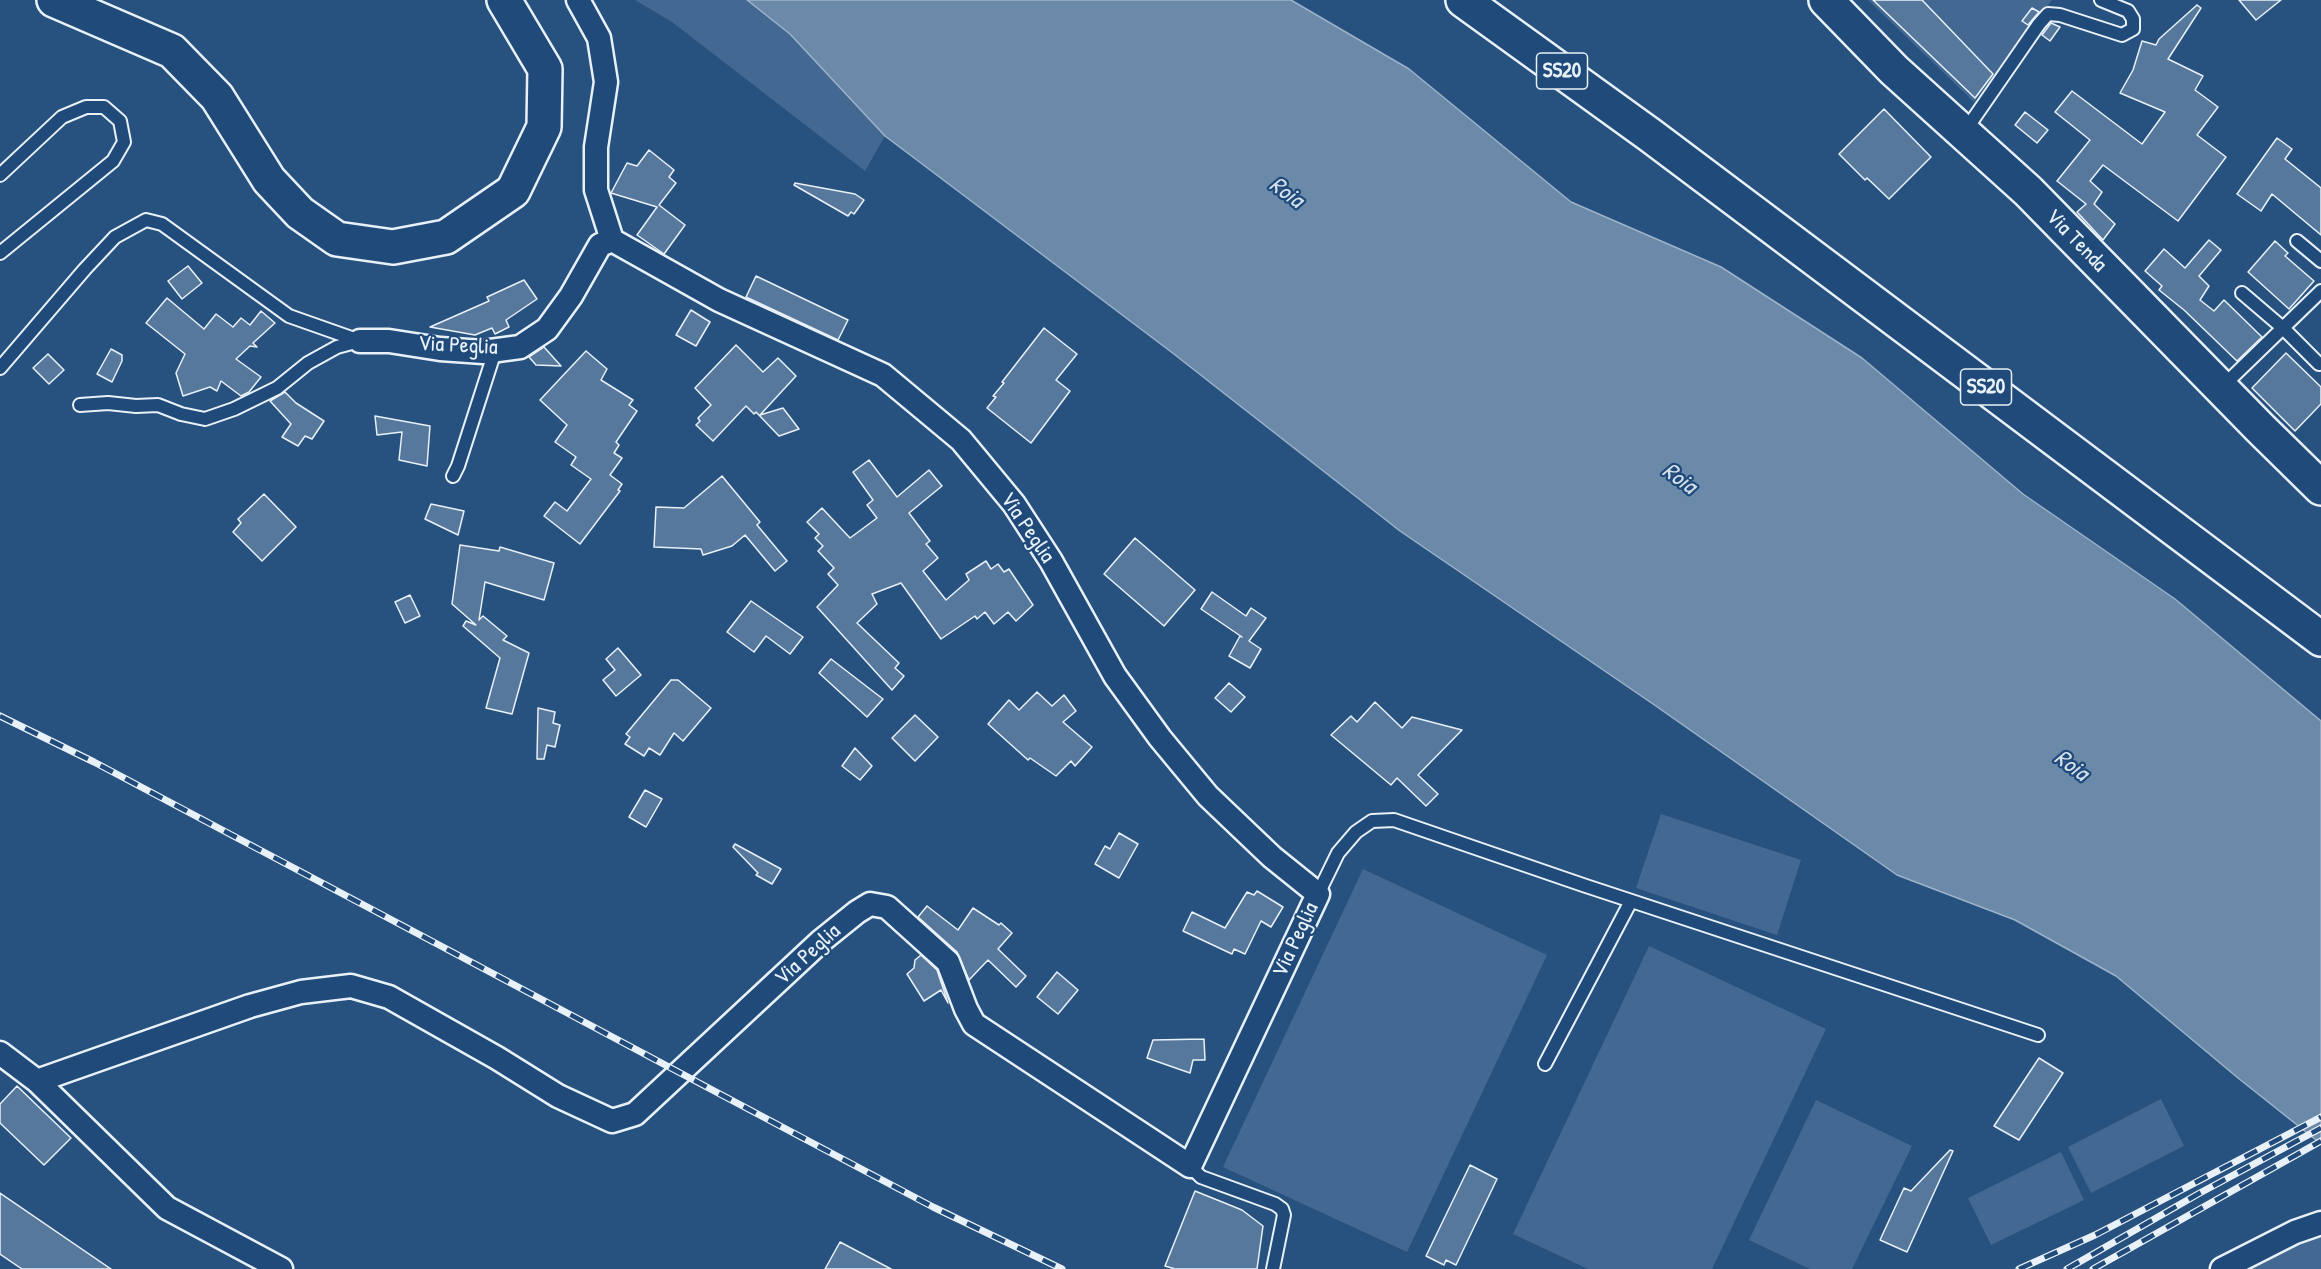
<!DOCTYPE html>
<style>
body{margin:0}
canvas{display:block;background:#27517f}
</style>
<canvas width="2321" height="1269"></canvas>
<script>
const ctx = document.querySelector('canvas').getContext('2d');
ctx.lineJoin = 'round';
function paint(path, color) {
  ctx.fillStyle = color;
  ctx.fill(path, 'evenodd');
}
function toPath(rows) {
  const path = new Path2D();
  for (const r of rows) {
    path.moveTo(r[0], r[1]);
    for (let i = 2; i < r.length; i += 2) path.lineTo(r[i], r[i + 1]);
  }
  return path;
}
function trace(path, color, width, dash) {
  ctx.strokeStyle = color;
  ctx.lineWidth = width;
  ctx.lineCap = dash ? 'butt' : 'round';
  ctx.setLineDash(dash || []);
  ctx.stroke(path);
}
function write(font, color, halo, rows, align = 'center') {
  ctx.font = font + ' "Patrick Hand",sans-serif';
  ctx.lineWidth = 4.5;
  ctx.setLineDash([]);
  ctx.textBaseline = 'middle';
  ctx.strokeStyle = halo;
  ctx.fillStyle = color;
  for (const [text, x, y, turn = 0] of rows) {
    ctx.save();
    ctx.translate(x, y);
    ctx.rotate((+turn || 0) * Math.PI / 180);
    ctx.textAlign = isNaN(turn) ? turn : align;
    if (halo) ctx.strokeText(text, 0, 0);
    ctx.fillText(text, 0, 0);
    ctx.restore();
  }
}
const green = toPath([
 [635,0,747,0,790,34,885,136,865,171,672,22],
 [1868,0,2052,0,1974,102],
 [1661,814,1801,860,1777,935,1636,888],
 [1363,869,1547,955,1407,1252,1223,1167],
 [1649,946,1826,1029,1712,1269,1588,1269,1513,1234],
 [2161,1099,2184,1146,2091,1193,2068,1147],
 [1816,1100,1912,1146,1852,1269,1810,1269,1749,1240],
 [2061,1152,2084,1200,1991,1245,1968,1198],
 [2321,1230,2321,1269,2246,1269]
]);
const water = toPath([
 [747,0,1291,0,1409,69,1571,202,1721,267,1862,358,2023,494,2175,599,2321,721,2321,1144,2238,1078,2116,976,2015,920,1897,875,1653,704,1400,531,1170,351,885,136,790,34,747,0]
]);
const building = toPath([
 [1873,0,1922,0,1993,74,1975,98,1873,0],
 [2239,0,2281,0,2256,20,2239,0],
 [2197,5,2201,8,2168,59,2203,76,2195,90,2218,107,2197,135,2226,157,2178,221,2103,165,2090,181,2102,192,2094,204,2115,224,2103,240,2077,212,2086,204,2057,181,2090,140,2055,112,2072,91,2142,144,2165,112,2120,93,2133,70,2142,41,2156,45,2159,39,2197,5],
 [2032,8,2039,12,2028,25,2022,21,2032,8],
 [2051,23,2060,27,2050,41,2042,35,2051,23],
 [1884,109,1931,157,1889,199,1867,178,1865,180,1839,154,1884,109],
 [2025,112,2048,130,2037,143,2015,125,2025,112],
 [2277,138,2292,149,2285,159,2321,188,2321,235,2272,194,2261,211,2237,194,2277,138],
 [649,150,674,170,669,177,676,183,659,205,685,225,664,254,637,235,657,207,611,193,627,163,637,166,649,150],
 [795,183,855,194,864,200,854,214,851,212,848,216,794,185,795,183],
 [2209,240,2221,250,2199,276,2209,286,2200,300,2214,311,2224,300,2262,337,2237,361,2184,310,2159,290,2162,286,2145,271,2164,249,2185,268,2209,240],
 [2275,241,2288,253,2285,256,2314,281,2289,309,2248,272,2275,241],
 [188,266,202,283,182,299,168,281,188,266],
 [756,276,848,320,838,340,746,297,756,276],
 [524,280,537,299,506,320,509,327,495,334,492,328,475,335,430,327,489,301,487,297,524,280],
 [167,298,204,329,216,314,233,327,241,318,250,325,261,311,275,323,253,343,257,347,250,346,236,359,261,377,249,392,241,396,221,381,217,391,210,387,183,396,176,373,185,354,146,323,167,298],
 [691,310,710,322,696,346,676,335,691,310],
 [1044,328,1077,354,1056,380,1070,391,1031,443,987,408,996,397,993,396,1004,383,1002,382,1044,328],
 [736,345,763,372,778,358,796,376,760,415,783,408,799,429,779,436,756,412,754,414,746,406,713,441,696,425,700,421,698,418,711,405,695,388,736,345],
 [544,347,561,366,536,365,529,357,544,347],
 [111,349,122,355,122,361,112,382,97,374,111,349],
 [586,351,607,369,601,380,633,400,629,405,637,411,616,442,619,445,614,453,622,458,610,475,622,484,618,490,620,491,580,544,544,516,555,502,567,511,591,479,571,465,576,457,555,442,567,425,540,400,586,351],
 [2286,353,2321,387,2321,404,2295,431,2252,388,2286,353],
 [48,354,64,370,49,384,33,368,48,354],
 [285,392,296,403,324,421,312,439,305,436,298,446,282,437,291,424,270,401,285,392],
 [375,416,430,426,427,466,399,460,402,432,377,435,375,416],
 [869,460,897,497,929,470,942,486,909,513,930,541,926,544,938,558,923,571,946,600,969,580,966,574,986,561,991,569,998,564,1004,572,1009,569,1033,605,1016,621,1008,612,994,624,985,612,977,619,975,616,941,639,901,583,872,594,877,604,857,623,899,663,895,668,904,676,892,690,817,607,838,585,828,574,834,568,818,551,823,546,815,538,819,534,807,522,822,508,850,538,877,518,867,505,873,500,853,472,869,460],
 [722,476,760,522,757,525,787,561,775,571,745,535,732,546,703,555,701,549,654,547,656,507,684,508,722,476],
 [264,494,296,527,262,561,233,532,241,523,238,519,264,494],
 [431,504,464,511,458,535,425,519,431,504],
 [1135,538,1195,590,1164,626,1104,574,1135,538],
 [460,545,499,551,500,547,554,563,544,600,485,582,479,620,483,616,507,636,503,640,529,653,512,714,486,708,500,658,463,626,466,621,476,625,452,604,460,545],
 [1212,592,1246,616,1251,608,1266,618,1249,641,1261,649,1250,668,1229,656,1240,636,1242,637,1201,609,1212,592],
 [410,595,420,616,405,623,395,602,410,595],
 [751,601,803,637,790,654,766,636,754,652,727,632,751,601],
 [618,648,641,675,616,696,603,680,615,670,606,659,618,648],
 [831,659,883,699,867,717,819,673,831,659],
 [671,680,678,680,711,708,683,741,674,733,660,755,649,748,644,756,625,744,630,737,626,734,671,680],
 [1229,683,1245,697,1231,712,1215,698,1229,683],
 [1037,692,1052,706,1064,695,1076,711,1063,722,1092,747,1075,766,1071,761,1056,776,1030,758,1028,760,988,724,1009,700,1019,710,1037,692],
 [1375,702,1402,728,1412,717,1462,730,1418,775,1438,794,1426,806,1397,778,1391,785,1331,735,1351,716,1357,722,1375,702],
 [538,708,555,712,553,723,560,725,555,747,547,745,544,759,537,759,538,708],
 [915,715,938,737,915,761,892,738,915,715],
 [855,748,872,766,860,780,842,766,855,748],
 [645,790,662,799,646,827,629,817,645,790],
 [1119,833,1138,844,1119,878,1095,864,1105,846,1110,849,1119,833],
 [735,844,781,869,772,884,756,875,758,873,733,847,735,844],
 [1257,891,1283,907,1271,927,1261,921,1245,954,1234,949,1232,954,1183,931,1192,912,1225,928,1247,892,1254,895,1257,891],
 [927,906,958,930,973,908,999,925,1001,923,1012,933,998,949,1026,976,1016,987,988,960,969,980,957,952,918,917,927,906],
 [921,955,937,970,948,1003,941,990,924,1001,907,974,914,968,915,960,921,955],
 [1057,972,1078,990,1058,1014,1037,997,1057,972],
 [1204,1039,1205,1060,1193,1060,1190,1073,1147,1058,1153,1040,1204,1039],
 [2039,1058,2063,1073,2019,1140,1994,1126,2039,1058],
 [17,1086,71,1138,44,1165,0,1123,0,1104,17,1086],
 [1950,1150,1953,1151,1907,1252,1880,1240,1904,1188,1911,1191,1950,1150],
 [1470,1165,1497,1179,1456,1265,1446,1260,1444,1265,1426,1256,1470,1165],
 [1195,1191,1242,1210,1263,1226,1257,1269,1175,1269,1165,1266,1195,1191],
 [0,1193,111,1269,22,1269,0,1254,0,1193],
 [840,1242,891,1269,825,1269,840,1242]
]);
const service = toPath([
 [1965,131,2039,24,2048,14,2060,15,2122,35,2133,29,2133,19,2128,11,2101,0],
 [0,175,62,117,86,107,104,107,120,121,124,142,113,161,0,253],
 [2297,241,2321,261],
 [2242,293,2283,328,2319,364],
 [0,368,85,269,115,237,146,220,162,224,289,316,360,341],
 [2222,387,2321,291],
 [80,405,108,403,136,406,158,405,181,414,205,419,234,409,277,388,308,363,337,347,359,341],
 [453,476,458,466,495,351],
 [1318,894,1338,853,1356,832,1372,821,1394,820,1583,885,2038,1035],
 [1545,1064,1631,901],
 [1190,1166,1201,1177,1275,1204,1282,1209,1284,1215,1273,1269]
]);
const minor = toPath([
 [360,341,389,341,440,349,483,352,520,347,547,329,571,296,600,245,612,240],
 [0,1053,37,1081,167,1208,281,1269],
 [37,1081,250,1006,301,992,351,986,389,997,497,1058,558,1096,612,1121,635,1114,821,941,857,912,870,904,887,907,948,962,966,1009,974,1024,1190,1166,1318,894,1272,857,1208,796,1160,738,1115,676,1051,561,1014,504,961,440,883,375,719,300,612,240,596,190,596,147,606,82,599,38,578,0],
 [2222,1269,2295,1232,2321,1223]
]);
const secondary = toPath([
 [1826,0,1894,70,2028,191,2260,428,2321,488]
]);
const primary = toPath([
 [1463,0,1650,135,2321,639]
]);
const motorway = toPath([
 [54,0,172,51,217,97,269,180,300,213,337,239,393,247,446,237,513,191,544,127,545,69,504,0]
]);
const rail = toPath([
 [0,716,94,762,933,1207,1062,1269],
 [2019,1269,2095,1235,2321,1117],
 [2067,1269,2198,1194,2321,1128],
 [2093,1269,2321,1141]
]);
const shields = [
 [1562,71,51],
 [1986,387,51]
];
const shieldNames = [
 ["SS20",1562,71],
 ["SS20",1986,387]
];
const streetNames = [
 ["Via Tenda",2076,241,46],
 ["Via Peglia",458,346,3],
 ["Via Peglia",1027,528,56],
 ["Via Peglia",1296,940,-65],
 ["Via Peglia",808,955,-42]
];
const waterNames = [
 ["Roia",1286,193,36],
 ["Roia",1679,479,36],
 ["Roia",2071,766,36]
];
paint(green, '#436891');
paint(water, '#6b8aaa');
trace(water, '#9db3c9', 1.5);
paint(building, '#57789d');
trace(building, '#e8f1f8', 1.5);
trace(service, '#e8f1f8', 16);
trace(minor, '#e8f1f8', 27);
trace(secondary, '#e8f1f8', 38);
trace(primary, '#e8f1f8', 38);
trace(motorway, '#e8f1f8', 38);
trace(service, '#1f4a7a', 12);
trace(minor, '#1f4a7a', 22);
trace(secondary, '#1f4a7a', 33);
trace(primary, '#1f4a7a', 33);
trace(motorway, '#1f4a7a', 33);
trace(rail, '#e8f1f8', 7);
trace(rail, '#1f4a7a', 4.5, [14]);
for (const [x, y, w] of shields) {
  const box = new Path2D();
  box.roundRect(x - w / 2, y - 18, w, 36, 4.5);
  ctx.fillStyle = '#1f4a7a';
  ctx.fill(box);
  trace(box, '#e8f1f8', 1.5);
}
write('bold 21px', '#e8f1f8', null, shieldNames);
write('22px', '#e8f1f8', '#1f4a7a', streetNames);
write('italic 24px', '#d5e2ec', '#1f4a7a', waterNames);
</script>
